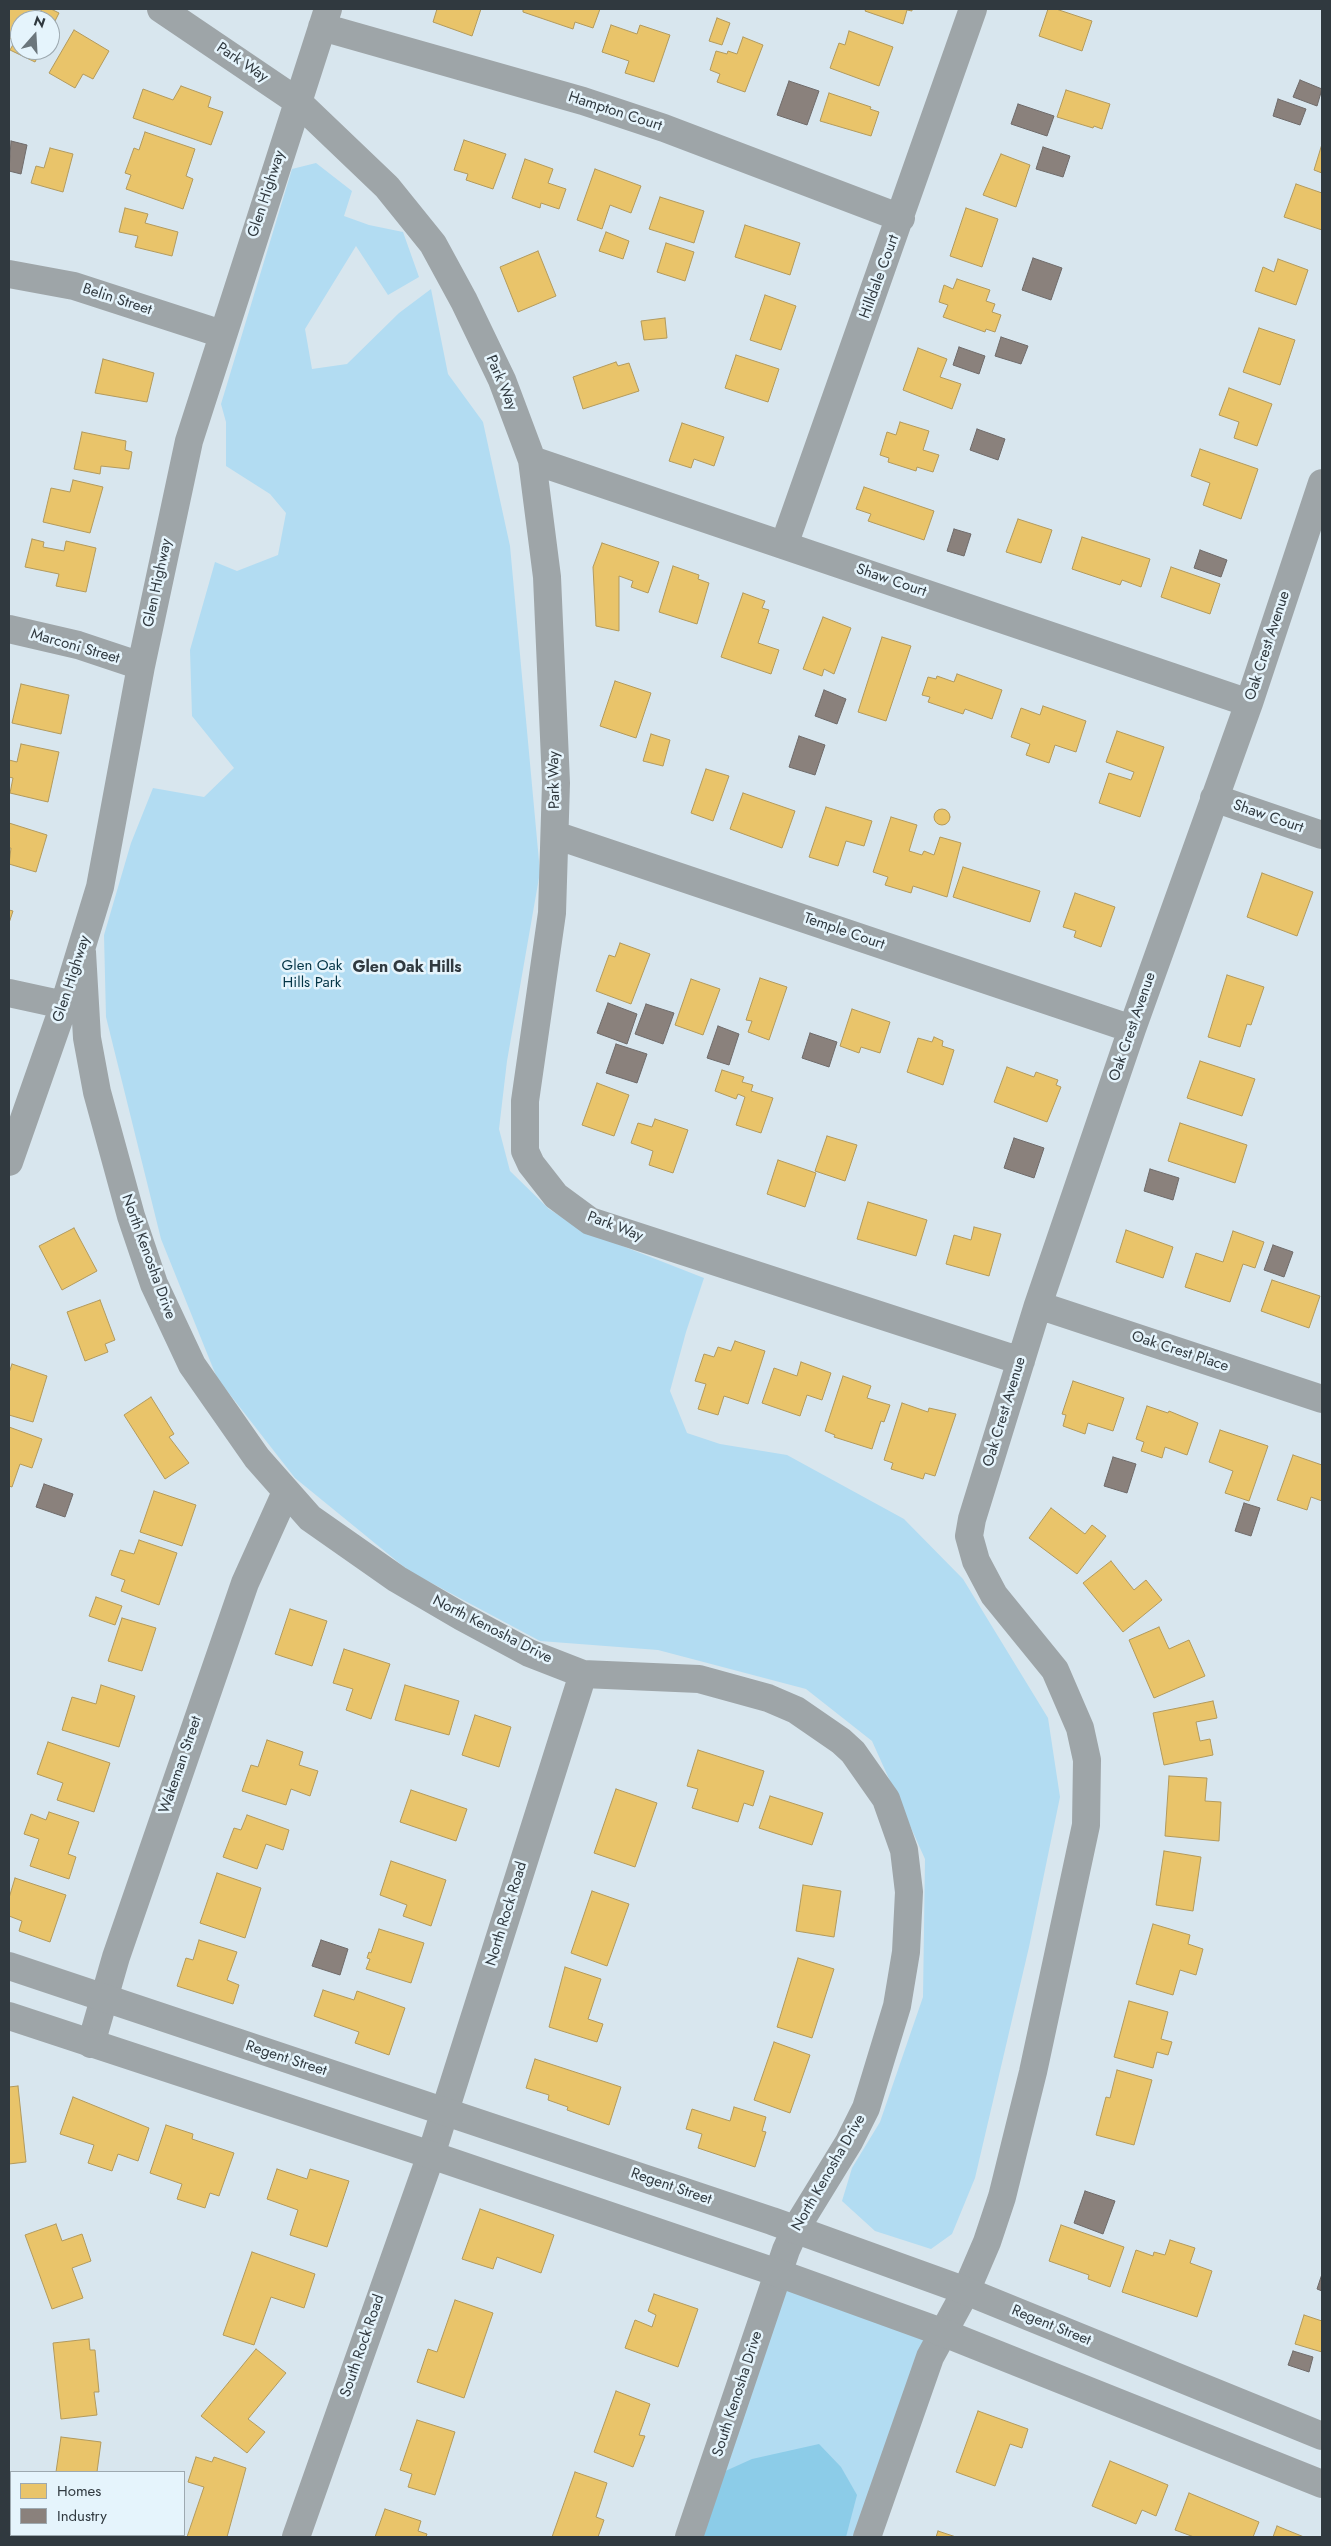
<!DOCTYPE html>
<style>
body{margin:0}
#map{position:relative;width:1331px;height:2546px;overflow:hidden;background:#d8e6ee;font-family:Jost,sans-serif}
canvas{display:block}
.frame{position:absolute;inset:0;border:10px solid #30393f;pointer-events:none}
.legend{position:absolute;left:10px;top:2471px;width:175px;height:65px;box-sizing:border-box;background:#e5f4fc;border:1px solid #9da9b0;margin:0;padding:6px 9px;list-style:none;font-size:15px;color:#30393f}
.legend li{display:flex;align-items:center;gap:10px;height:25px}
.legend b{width:25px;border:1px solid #9da9b0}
.north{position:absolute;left:10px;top:10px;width:50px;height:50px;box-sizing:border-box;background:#e5f4fc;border:1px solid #9da9b0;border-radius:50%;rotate:19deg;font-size:14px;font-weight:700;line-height:20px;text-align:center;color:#30393f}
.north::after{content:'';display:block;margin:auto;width:18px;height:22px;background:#6b767c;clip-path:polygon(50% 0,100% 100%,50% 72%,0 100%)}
</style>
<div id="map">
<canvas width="1331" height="2546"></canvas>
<div class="frame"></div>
<ul class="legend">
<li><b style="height:14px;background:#e9c46a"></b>Homes</li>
<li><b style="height:14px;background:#8a817c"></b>Industry</li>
</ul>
<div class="north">N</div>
</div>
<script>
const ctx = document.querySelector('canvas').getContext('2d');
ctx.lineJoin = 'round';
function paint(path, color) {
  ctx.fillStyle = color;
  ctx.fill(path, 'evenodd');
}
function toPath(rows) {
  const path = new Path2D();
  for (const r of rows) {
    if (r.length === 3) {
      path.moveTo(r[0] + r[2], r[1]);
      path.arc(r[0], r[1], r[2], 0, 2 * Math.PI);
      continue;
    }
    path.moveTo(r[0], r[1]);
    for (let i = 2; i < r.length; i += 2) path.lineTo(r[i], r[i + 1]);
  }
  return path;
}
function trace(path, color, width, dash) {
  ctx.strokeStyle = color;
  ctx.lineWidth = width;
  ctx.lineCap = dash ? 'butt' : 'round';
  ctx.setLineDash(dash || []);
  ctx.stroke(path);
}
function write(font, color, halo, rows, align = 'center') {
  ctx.font = font + ' Jost,sans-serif';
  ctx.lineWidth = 5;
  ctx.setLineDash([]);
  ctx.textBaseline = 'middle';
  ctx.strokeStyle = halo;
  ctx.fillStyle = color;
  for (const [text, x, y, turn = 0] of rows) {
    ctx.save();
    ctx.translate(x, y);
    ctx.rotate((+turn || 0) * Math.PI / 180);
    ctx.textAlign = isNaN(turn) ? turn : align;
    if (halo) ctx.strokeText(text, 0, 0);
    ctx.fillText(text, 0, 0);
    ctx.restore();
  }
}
const green = toPath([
 [316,163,352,191,344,216,369,225,403,232,419,277,388,295,356,246,305,329,312,369,347,364,399,313,431,289,448,374,483,422,510,546,540,872,507,1061,499,1129,510,1171,549,1209,584,1231,704,1278,686,1332,670,1391,687,1433,720,1444,787,1455,904,1519,963,1579,1048,1718,1060,1797,1029,1947,975,2178,952,2234,931,2249,875,2231,842,2201,852,2168,880,2122,923,1997,925,1859,872,1741,806,1689,658,1650,540,1641,409,1571,295,1478,217,1378,161,1239,106,1017,104,935,131,843,153,788,204,797,234,768,192,716,190,650,215,562,237,571,278,555,286,513,270,494,226,466,226,422,221,404,292,169],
 [778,2273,944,2333,867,2537,689,2537]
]);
const forest = toPath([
 [819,2444,841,2467,857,2495,846,2537,700,2537,721,2473,752,2459]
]);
const homes = toPath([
 [9,9,33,9,40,12,42,9,51,9,59,13,50,31,50,20,20,20,20,50,41,50,35,62,10,50,15,41,9,38,9,9],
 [437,9,481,9,472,36,433,22,437,9],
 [523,9,600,9,593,28,575,22,573,29,523,12,523,9],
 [866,9,912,9,912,11,907,10,903,24,865,11,866,9],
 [1048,9,1056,9,1092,21,1082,51,1039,36,1048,9],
 [717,18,730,23,722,45,709,41,717,18],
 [611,25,637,34,640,25,670,35,654,82,625,73,629,61,602,52,611,25],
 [74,30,109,51,93,79,83,74,75,88,49,73,74,30],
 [849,31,893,47,879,86,830,68,839,43,845,45,849,31],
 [743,37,763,45,745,92,717,82,720,74,710,70,716,51,727,54,728,51,737,54,743,37],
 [181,86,211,97,208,107,223,112,211,145,133,118,143,89,173,100,181,86],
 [1066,90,1110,104,1102,129,1094,126,1093,128,1057,117,1066,90],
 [829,93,871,107,870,109,879,112,871,136,820,121,829,93],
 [145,132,195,149,186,176,193,179,183,209,126,189,131,175,125,173,134,148,139,150,145,132],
 [464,140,506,154,493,189,466,180,468,174,454,170,464,140],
 [1322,144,1322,173,1314,170,1322,144],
 [50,148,73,154,63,192,31,183,36,166,44,168,50,148],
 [1001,154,1030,165,1016,207,983,195,1001,154],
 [525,159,553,169,548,183,566,189,559,209,541,203,540,208,512,198,525,159],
 [595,169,641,186,631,213,610,205,602,229,577,220,595,169],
 [1296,184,1322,193,1322,230,1284,217,1296,184],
 [660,197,704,211,694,243,649,229,660,197],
 [125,208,148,214,145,223,178,232,172,256,135,247,138,236,119,232,125,208],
 [966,208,998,219,982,267,950,256,966,208],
 [745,225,800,243,790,275,735,257,745,225],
 [606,232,629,241,623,259,599,251,606,232],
 [666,243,694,252,685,281,657,272,666,243],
 [538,251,556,296,518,312,500,267,538,251],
 [1278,259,1308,270,1296,305,1255,291,1263,267,1274,272,1278,259],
 [957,279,990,290,986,301,995,304,992,312,1001,315,995,332,986,329,985,332,943,317,948,305,939,302,944,285,953,289,957,279],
 [765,295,796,306,781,350,750,340,765,295],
 [665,318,667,338,644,340,641,321,665,318],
 [1259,328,1295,340,1280,385,1243,372,1259,328],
 [918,348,947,359,940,377,961,384,952,409,903,390,918,348],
 [736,355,779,369,768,402,725,388,736,355],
 [103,359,154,373,147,402,95,393,103,359],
 [616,362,618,366,629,363,639,391,583,409,573,377,616,362],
 [1229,388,1272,404,1257,446,1234,438,1239,422,1219,415,1229,388],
 [900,422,929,431,923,450,939,455,933,472,917,467,916,471,888,462,889,458,880,455,887,432,896,435,900,422],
 [682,423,724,437,714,466,694,459,691,468,669,461,682,423],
 [82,432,126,441,125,450,132,452,129,469,101,466,100,474,74,469,82,432],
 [1200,449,1258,469,1241,519,1203,505,1210,483,1191,476,1200,449],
 [73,480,103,487,90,533,43,522,51,488,70,492,73,480],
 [864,487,934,511,924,540,868,521,871,514,856,509,864,487],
 [1018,519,1052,530,1041,563,1006,552,1018,519],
 [1082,537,1150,559,1141,587,1122,580,1120,585,1072,569,1082,537],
 [32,539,44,542,43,547,64,551,66,541,96,548,86,592,56,586,59,574,25,567,32,539],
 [602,543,659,562,648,593,631,587,633,581,619,576,619,631,596,626,593,567,602,543],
 [673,566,699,575,698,579,709,583,697,624,659,612,673,566],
 [1171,567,1220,584,1210,614,1161,597,1171,567],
 [743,593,765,601,762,608,769,610,758,643,779,650,771,674,721,657,743,593],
 [823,617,851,628,834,674,824,669,822,676,803,669,823,617],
 [882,637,911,646,886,721,858,712,882,637],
 [957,674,1002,690,992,719,965,709,963,714,928,702,930,697,922,695,928,677,936,679,937,676,954,682,957,674],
 [615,681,651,693,636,738,600,726,615,681],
 [21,684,69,695,61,734,12,723,21,684],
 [1043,706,1086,721,1076,752,1055,745,1049,763,1026,755,1030,744,1011,737,1021,708,1040,715,1043,706],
 [1117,731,1164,747,1140,817,1099,803,1109,773,1131,780,1134,772,1106,762,1117,731],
 [651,734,670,740,663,766,643,761,651,734],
 [21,744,59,752,48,802,10,793,13,778,9,777,9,760,17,762,21,744],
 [706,769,729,776,713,821,691,813,706,769],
 [743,793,795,811,782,848,730,829,743,793],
 [826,807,872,821,864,846,846,841,838,866,809,857,826,807],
 [942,817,8],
 [891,817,917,825,909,851,922,855,924,851,934,855,940,837,961,843,947,897,913,886,911,893,885,885,888,877,873,872,891,817],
 [9,823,47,835,36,872,9,864,11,848,9,848,9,823],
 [963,867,1040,891,1030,922,953,897,963,867],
 [1262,873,1313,892,1297,936,1247,917,1262,873],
 [1075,893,1115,907,1101,947,1074,937,1076,931,1063,927,1075,893],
 [9,910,13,911,9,923,9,910],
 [620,943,650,954,631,1004,596,991,609,955,615,957,620,943],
 [1227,975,1264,987,1251,1025,1247,1024,1240,1047,1208,1037,1227,975],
 [760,978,787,987,769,1040,748,1032,752,1021,746,1020,760,978],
 [691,979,720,989,703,1035,675,1025,691,979],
 [852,1009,890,1022,880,1053,861,1047,859,1053,840,1046,852,1009],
 [934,1037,943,1041,942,1046,954,1050,943,1085,907,1072,918,1038,932,1042,934,1037],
 [1200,1061,1255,1079,1242,1116,1187,1098,1200,1061],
 [1007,1067,1034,1077,1036,1072,1058,1080,1056,1085,1061,1087,1047,1122,994,1102,1007,1067],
 [722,1070,744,1077,742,1082,753,1085,751,1091,773,1098,761,1133,736,1125,745,1097,738,1094,736,1099,715,1091,722,1070],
 [597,1083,629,1095,614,1136,582,1125,597,1083],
 [655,1119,688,1130,673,1173,649,1165,653,1151,631,1143,638,1123,652,1127,655,1119],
 [1180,1123,1247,1145,1235,1183,1168,1161,1180,1123],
 [827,1136,857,1145,845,1181,815,1171,827,1136],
 [778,1160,816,1173,805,1207,767,1194,778,1160],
 [868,1202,927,1220,916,1256,857,1239,868,1202],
 [974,1227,1001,1234,989,1276,946,1264,954,1235,971,1240,974,1227],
 [74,1228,97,1271,62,1290,39,1246,74,1228],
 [1126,1230,1173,1247,1163,1278,1116,1262,1126,1230],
 [1233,1231,1264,1242,1255,1268,1243,1264,1230,1302,1185,1287,1196,1253,1223,1262,1233,1231],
 [1272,1280,1320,1296,1309,1328,1261,1311,1272,1280],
 [100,1300,115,1340,105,1344,108,1352,85,1361,67,1312,100,1300],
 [735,1341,765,1351,748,1404,724,1396,718,1415,698,1409,706,1384,695,1381,704,1354,714,1357,718,1347,731,1351,735,1341],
 [801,1362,831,1373,822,1400,807,1395,800,1416,762,1403,774,1368,797,1376,801,1362],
 [12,1364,47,1376,33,1422,9,1415,9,1373,12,1364],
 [843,1376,871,1386,867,1398,890,1405,884,1422,881,1421,872,1449,834,1437,835,1435,825,1431,843,1376],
 [1073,1381,1124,1398,1113,1431,1088,1423,1085,1434,1063,1426,1066,1415,1062,1414,1073,1381],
 [151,1397,174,1434,169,1437,189,1463,165,1479,124,1415,151,1397],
 [902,1403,928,1412,929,1408,956,1414,935,1476,925,1473,923,1479,891,1469,893,1463,884,1460,902,1403],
 [1147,1406,1168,1413,1169,1411,1198,1423,1187,1455,1165,1447,1162,1458,1141,1451,1144,1442,1136,1439,1147,1406],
 [9,1427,42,1439,32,1468,20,1464,12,1487,9,1486,9,1427],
 [1220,1430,1268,1446,1249,1501,1225,1493,1233,1471,1209,1462,1220,1430],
 [1293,1455,1322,1465,1322,1501,1311,1497,1307,1510,1277,1500,1293,1455],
 [154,1491,196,1505,182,1546,140,1532,154,1491],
 [1051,1508,1085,1534,1092,1525,1106,1536,1077,1574,1029,1538,1051,1508],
 [139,1540,177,1553,159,1605,121,1591,125,1580,111,1575,120,1550,134,1554,139,1540],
 [1111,1561,1134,1590,1146,1580,1162,1600,1123,1632,1083,1583,1111,1561],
 [96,1597,122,1606,115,1625,89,1616,96,1597],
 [290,1609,327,1621,312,1666,275,1654,290,1609],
 [122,1618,156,1628,142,1671,108,1661,122,1618],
 [1159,1627,1169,1649,1189,1640,1205,1676,1154,1698,1129,1640,1159,1627],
 [344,1649,390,1664,371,1719,346,1710,353,1689,333,1683,344,1649],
 [101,1685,135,1696,119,1747,62,1730,72,1697,96,1704,101,1685],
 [405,1685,459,1701,449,1735,395,1720,405,1685],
 [1213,1701,1217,1718,1196,1722,1200,1741,1210,1739,1213,1755,1164,1765,1153,1713,1213,1701],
 [475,1715,511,1727,499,1767,462,1755,475,1715],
 [267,1740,303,1752,299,1765,318,1771,310,1796,291,1789,286,1805,242,1791,251,1765,258,1767,267,1740],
 [48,1742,110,1763,94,1812,57,1800,63,1783,37,1774,48,1742],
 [698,1750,764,1771,753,1806,744,1803,738,1822,692,1808,698,1789,687,1786,698,1750],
 [1169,1776,1207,1778,1205,1801,1221,1802,1219,1841,1165,1836,1169,1776],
 [616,1789,657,1803,635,1867,594,1853,616,1789],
 [411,1790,467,1809,456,1841,400,1822,411,1790],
 [770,1796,823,1813,812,1845,759,1828,770,1796],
 [49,1812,79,1822,68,1854,76,1857,69,1879,30,1866,39,1839,24,1834,31,1814,46,1820,49,1812],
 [247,1815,289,1830,283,1850,266,1844,257,1869,223,1857,234,1828,241,1830,247,1815],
 [1164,1851,1201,1857,1193,1911,1156,1905,1164,1851],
 [391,1861,446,1880,431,1926,403,1916,407,1905,380,1895,391,1861],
 [217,1873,261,1888,245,1938,200,1923,217,1873],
 [15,1878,66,1895,50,1942,19,1931,22,1921,9,1916,9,1898,15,1878],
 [803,1885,841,1891,834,1937,796,1931,803,1885],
 [592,1891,629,1904,607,1966,571,1953,592,1891],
 [1153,1924,1190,1935,1188,1944,1203,1949,1196,1975,1180,1970,1173,1995,1136,1984,1153,1924],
 [379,1929,424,1943,411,1983,366,1969,370,1959,367,1958,369,1952,371,1953,379,1929],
 [199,1940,237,1952,227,1980,239,1985,233,2004,177,1986,186,1958,193,1960,199,1940],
 [798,1958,834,1969,812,2038,777,2027,798,1958],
 [565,1967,601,1979,588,2019,603,2024,597,2042,549,2027,565,1967],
 [323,1990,354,2000,357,1991,405,2008,389,2055,355,2043,359,2032,314,2016,323,1990],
 [1129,2001,1168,2012,1161,2039,1172,2042,1168,2055,1157,2052,1153,2068,1114,2057,1129,2001],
 [774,2042,810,2055,790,2113,754,2100,774,2042],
 [535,2059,621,2087,609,2125,567,2110,568,2107,548,2100,549,2095,526,2088,535,2059],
 [1117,2070,1152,2080,1134,2145,1096,2135,1106,2097,1110,2098,1117,2070],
 [18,2086,26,2162,9,2164,9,2087,18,2086],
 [73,2097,149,2128,138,2161,118,2154,112,2171,88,2163,94,2145,60,2134,73,2097],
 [734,2107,766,2117,762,2131,766,2132,755,2167,698,2148,702,2134,686,2129,692,2109,730,2121,734,2107],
 [166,2125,193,2134,192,2139,234,2153,219,2196,210,2193,205,2208,177,2199,182,2184,150,2173,166,2125],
 [277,2169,307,2179,310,2169,349,2181,327,2247,290,2235,298,2210,267,2199,277,2169],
 [480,2209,554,2235,541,2273,497,2257,493,2269,462,2259,480,2209],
 [56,2224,62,2241,82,2234,91,2261,72,2268,83,2298,52,2309,25,2235,56,2224],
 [1061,2225,1124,2247,1110,2287,1088,2279,1089,2275,1049,2261,1061,2225],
 [1170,2240,1195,2248,1190,2263,1212,2271,1197,2317,1122,2292,1136,2250,1153,2256,1154,2252,1165,2255,1170,2240],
 [252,2252,315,2274,304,2308,271,2297,254,2345,223,2335,252,2252],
 [654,2294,698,2309,678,2367,625,2348,635,2320,652,2327,656,2315,648,2311,654,2294],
 [455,2300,493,2313,464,2398,417,2382,428,2349,437,2352,455,2300],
 [1304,2315,1322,2321,1322,2352,1295,2344,1304,2315],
 [89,2339,90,2350,95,2350,99,2392,94,2392,97,2415,61,2419,53,2343,89,2339],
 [256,2349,286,2373,248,2419,265,2432,247,2453,201,2416,256,2349],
 [616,2391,650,2404,639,2435,645,2436,633,2467,594,2452,616,2391],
 [978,2411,1028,2429,1022,2448,1010,2444,995,2486,956,2472,978,2411],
 [417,2420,455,2432,435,2495,408,2487,412,2474,400,2470,417,2420],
 [61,2437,101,2442,97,2472,56,2472,61,2437],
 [196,2457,212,2462,214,2457,246,2468,227,2537,187,2537,204,2487,188,2482,196,2457],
 [1110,2461,1168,2485,1156,2516,1142,2510,1136,2524,1092,2506,1110,2461],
 [575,2472,607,2483,596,2517,604,2520,598,2537,552,2537,575,2472],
 [1189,2493,1259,2522,1253,2537,1194,2537,1175,2530,1189,2493],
 [385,2509,421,2521,418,2531,427,2534,426,2537,375,2537,385,2509],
 [1277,2526,1304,2537,1273,2537,1277,2526],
 [938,2531,956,2537,936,2537,938,2531]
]);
const industry = toPath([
 [1300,80,1322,89,1317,106,1293,97,1300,80],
 [789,81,819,91,807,125,777,115,789,81],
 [1278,99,1306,109,1300,125,1273,116,1278,99],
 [1018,104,1054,116,1047,136,1011,124,1018,104],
 [11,141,27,145,21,174,9,171,11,141],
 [1043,147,1070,156,1063,177,1036,169,1043,147],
 [1033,258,1062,268,1051,300,1022,290,1033,258],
 [1001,337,1028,346,1021,364,995,356,1001,337],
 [959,347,985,356,979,374,953,365,959,347],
 [977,429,1005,439,998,460,970,450,977,429],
 [954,529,971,534,964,556,947,551,954,529],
 [1200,550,1227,560,1221,577,1194,568,1200,550],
 [824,690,846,699,837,724,815,716,824,690],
 [799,736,825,745,815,775,789,767,799,736],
 [608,1003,637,1014,627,1044,597,1033,608,1003],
 [646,1004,674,1013,663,1044,635,1034,646,1004],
 [718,1026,739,1034,729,1065,707,1058,718,1026],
 [810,1033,837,1042,829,1067,802,1058,810,1033],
 [616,1044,647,1054,637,1083,606,1073,616,1044],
 [1014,1138,1044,1148,1034,1178,1004,1168,1014,1138],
 [1150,1169,1179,1178,1173,1200,1144,1191,1150,1169],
 [1273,1245,1293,1252,1284,1277,1264,1270,1273,1245],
 [1113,1457,1136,1464,1127,1493,1104,1486,1113,1457],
 [44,1484,73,1494,65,1517,36,1507,44,1484],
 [1244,1503,1260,1508,1251,1536,1235,1531,1244,1503],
 [321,1940,348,1949,340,1975,312,1966,321,1940],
 [1085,2191,1115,2201,1103,2234,1074,2223,1085,2191],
 [1322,2274,1322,2291,1317,2289,1322,2274],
 [1293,2351,1313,2357,1309,2372,1288,2365,1293,2351]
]);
const minor = toPath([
 [161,9,297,101,387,187,433,244,464,301,502,380,532,460,547,577,556,783,552,913,525,1101,525,1151,531,1164,556,1196,590,1221,1021,1361],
 [322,27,583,101,664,128,901,218],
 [9,274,74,286,222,334],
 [532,460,1249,703],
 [784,545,973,9],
 [9,629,78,645,141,666],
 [1214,798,1322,835],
 [555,835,1132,1029],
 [82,952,87,1038,97,1092,131,1216,154,1284,192,1365,257,1458,310,1518,397,1579,462,1617,529,1653,583,1674,699,1679,768,1698,796,1710,841,1741,853,1752,886,1799,904,1850,909,1892,906,1952,897,2006,866,2108,849,2142,795,2230,786,2250,689,2537],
 [9,993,64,1005],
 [9,1162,64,1005,100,887,141,666,189,441,328,9],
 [1038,1305,1322,1399],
 [91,2044,116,1957,245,1583,286,1492],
 [296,2537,431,2155,583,1674],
 [867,2537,930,2357,966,2291,987,2242,1002,2197,1033,2072,1086,1825,1087,1760,1080,1728,1055,1670,994,1595,976,1561,969,1536,972,1519,1038,1305,1132,1029,1249,703,1322,483]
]);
const tertiary = toPath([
 [9,1966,772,2221,966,2291,1322,2436],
 [9,2016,431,2155,778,2273,944,2333,1322,2484]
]);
const streetNames = [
 ["Park Way",242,63,34],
 ["Hampton Court",615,112,18],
 ["Glen Highway",267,194,-72],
 ["Hilldale Court",880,277,-70],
 ["Belin Street",117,300,18],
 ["Park Way",501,383,67],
 ["Shaw Court",891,581,19],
 ["Glen Highway",158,583,-78],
 ["Oak Crest Avenue",1268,646,-72],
 ["Marconi Street",75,647,16],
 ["Park Way",555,780,-91],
 ["Shaw Court",1268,817,19],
 ["Temple Court",844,932,19],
 ["Glen Highway",72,979,-72],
 ["Oak Crest Avenue",1133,1027,-71],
 ["Park Way",615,1227,21],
 ["North Kenosha Drive",148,1257,70],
 ["Oak Crest Place",1180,1352,18],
 ["Oak Crest Avenue",1005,1412,-73],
 ["North Kenosha Drive",492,1630,27],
 ["Wakeman Street",181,1765,-71],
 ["North Rock Road",507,1914,-73],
 ["Regent Street",286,2059,18],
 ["North Kenosha Drive",829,2173,-60],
 ["Regent Street",671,2187,19],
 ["Regent Street",1051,2326,22],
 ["South Rock Road",363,2346,-71],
 ["South Kenosha Drive",738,2394,-72]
];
const parkNames = [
 ["Glen Oak",312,966],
 ["Hills Park",312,983]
];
const neighbourhoodNames = [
 ["Glen Oak Hills",407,968]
];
paint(green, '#b2dcf2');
paint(forest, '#8ccce8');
paint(homes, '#e9c46a');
trace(homes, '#b29a5d', 1);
paint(industry, '#8a817c');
trace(industry, '#6f6b6a', 1);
trace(minor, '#9ea5a8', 28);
trace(tertiary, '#9ea5a8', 28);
write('15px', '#30393f', '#e5f4fc', streetNames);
write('15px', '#043547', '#e5f4fc', parkNames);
write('bold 16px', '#30393f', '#e5f4fc', neighbourhoodNames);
</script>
